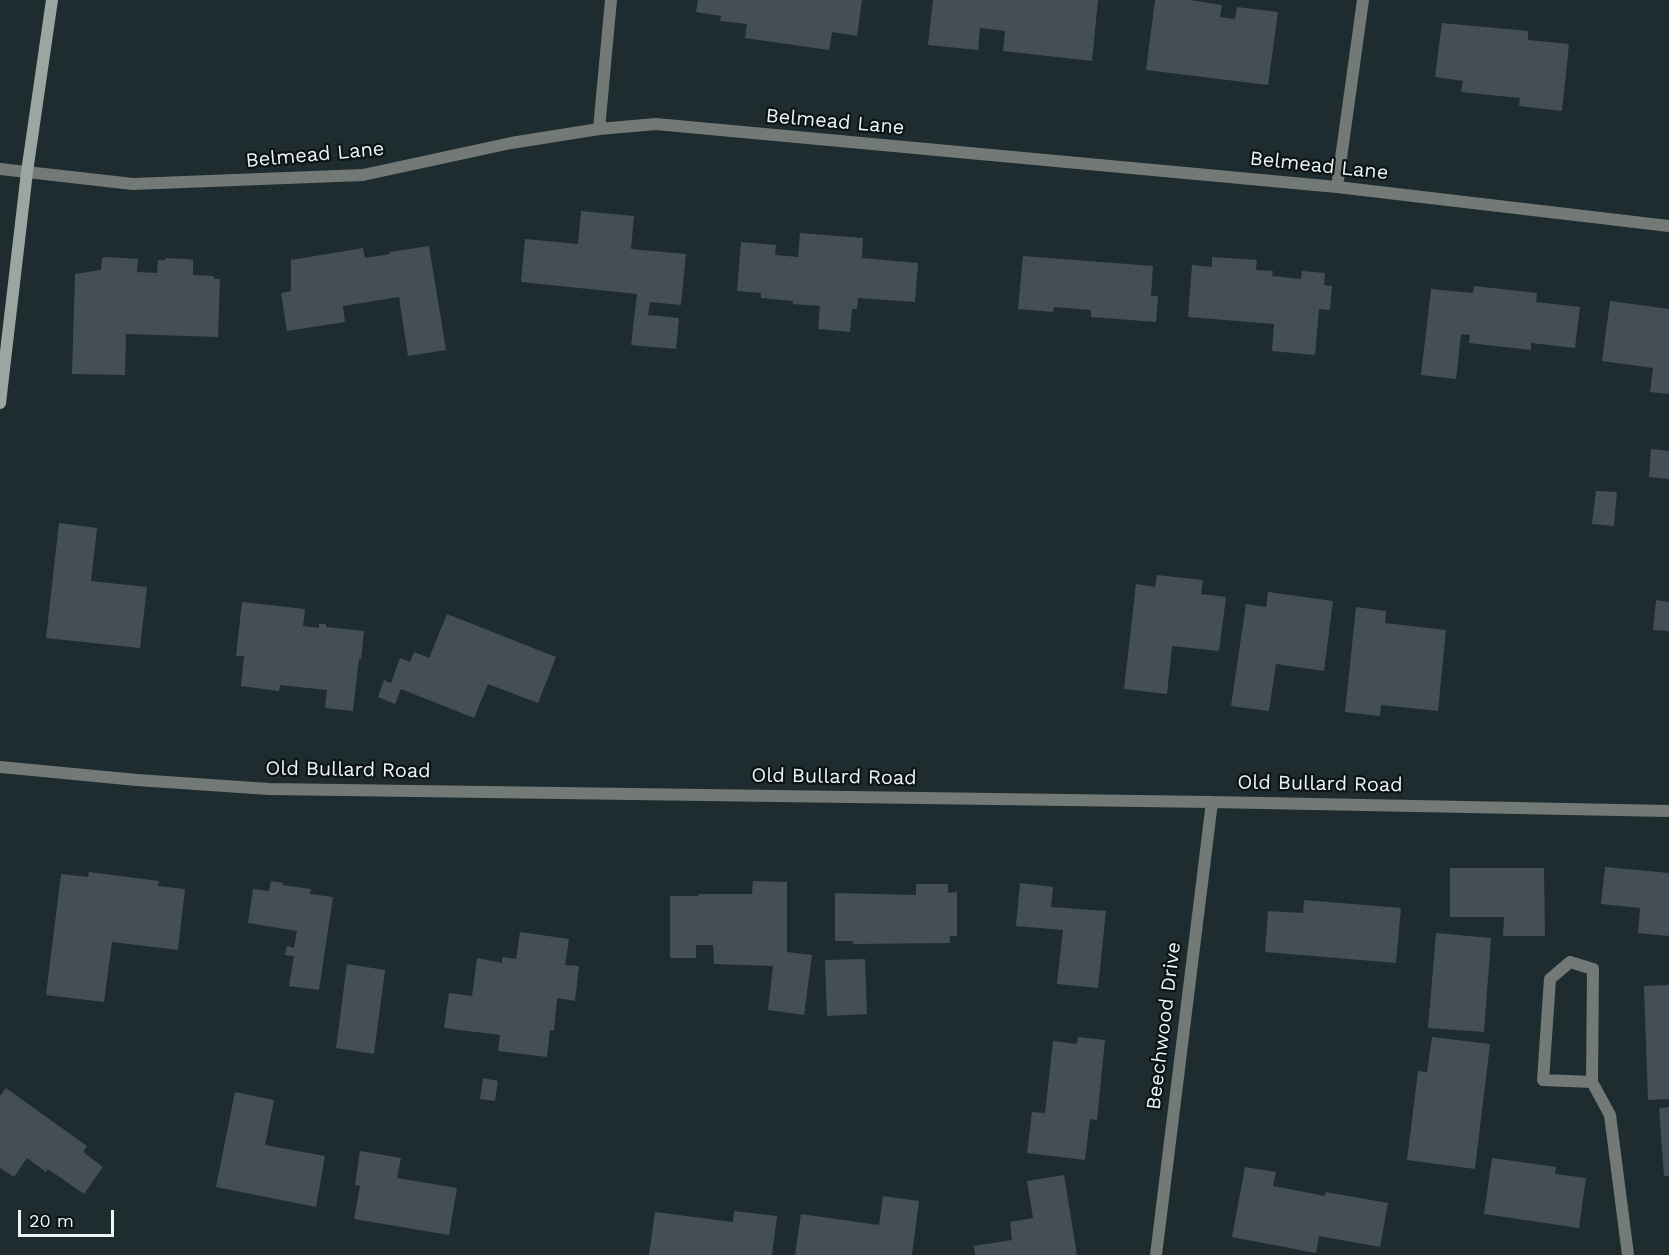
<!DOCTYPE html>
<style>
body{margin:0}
#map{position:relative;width:1669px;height:1255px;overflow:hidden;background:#1e2c2f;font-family:"Work Sans",sans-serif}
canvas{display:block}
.scale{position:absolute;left:18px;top:1210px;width:96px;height:27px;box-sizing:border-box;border:3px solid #ebf4f5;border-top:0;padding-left:8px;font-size:18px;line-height:21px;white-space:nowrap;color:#ebf4f5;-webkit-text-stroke:4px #0d1314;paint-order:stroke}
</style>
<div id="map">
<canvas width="1669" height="1255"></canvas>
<div class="scale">20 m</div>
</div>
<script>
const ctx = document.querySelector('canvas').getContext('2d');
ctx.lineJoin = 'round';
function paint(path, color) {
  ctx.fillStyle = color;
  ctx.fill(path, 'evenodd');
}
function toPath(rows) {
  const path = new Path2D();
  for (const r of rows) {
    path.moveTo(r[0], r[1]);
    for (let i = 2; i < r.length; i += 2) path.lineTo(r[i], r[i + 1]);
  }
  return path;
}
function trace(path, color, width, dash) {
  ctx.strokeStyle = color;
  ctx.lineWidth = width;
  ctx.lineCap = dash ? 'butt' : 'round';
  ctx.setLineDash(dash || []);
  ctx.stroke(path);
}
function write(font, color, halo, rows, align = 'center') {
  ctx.font = font + ' "Work Sans",sans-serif';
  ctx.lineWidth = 4.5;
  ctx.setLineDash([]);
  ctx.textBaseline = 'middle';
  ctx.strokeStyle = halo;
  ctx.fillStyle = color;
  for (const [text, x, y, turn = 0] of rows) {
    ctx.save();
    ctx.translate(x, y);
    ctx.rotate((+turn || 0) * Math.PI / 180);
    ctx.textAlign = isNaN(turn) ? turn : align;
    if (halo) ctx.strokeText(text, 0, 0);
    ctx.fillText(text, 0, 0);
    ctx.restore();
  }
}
const building = toPath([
 [698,0,862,0,857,36,832,32,829,50,745,38,747,24,720,21,721,16,696,12],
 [933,0,1098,0,1092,61,1003,51,1005,31,980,28,978,50,928,45],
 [1155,0,1190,0,1222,5,1220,17,1235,19,1237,7,1278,12,1268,85,1146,70],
 [1442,23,1528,31,1528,40,1569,44,1562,111,1519,106,1520,98,1461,92,1463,81,1435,77],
 [581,211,634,216,631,249,686,254,681,305,650,302,648,315,679,318,676,349,631,345,637,294,521,282,525,239,578,244],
 [800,233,863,238,862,258,918,263,915,302,858,298,857,309,852,309,850,332,818,329,820,306,793,304,793,301,761,298,761,293,737,291,741,242,776,245,775,255,798,257],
 [429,246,446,350,408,356,399,297,343,306,345,322,287,331,281,293,291,291,291,260,363,248,365,258,390,254,390,252],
 [1023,256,1153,266,1151,296,1158,296,1156,322,1091,317,1091,310,1054,307,1053,312,1018,309],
 [109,257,138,259,137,272,157,273,158,260,165,260,166,258,186,259,193,260,193,275,213,276,215,279,220,279,218,337,126,334,125,375,72,374,75,274,101,270,102,258],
 [1212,257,1257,260,1256,270,1273,271,1272,276,1301,279,1302,271,1325,273,1324,285,1332,286,1330,310,1319,309,1315,355,1272,351,1274,324,1188,317,1192,265,1212,267],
 [1474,286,1537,293,1536,302,1580,307,1575,348,1531,343,1531,350,1469,343,1470,335,1461,334,1456,379,1421,375,1431,289,1473,293],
 [1610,301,1669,309,1669,394,1650,392,1653,368,1602,361],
 [1651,449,1669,451,1669,479,1649,477],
 [1596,491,1617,492,1614,526,1592,524],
 [59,523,97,528,91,581,147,587,140,648,46,638],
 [1157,575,1203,580,1201,594,1226,597,1219,651,1172,646,1167,694,1124,689,1136,584,1155,587],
 [1268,592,1333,601,1324,671,1276,664,1269,711,1231,706,1246,604,1266,607],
 [1656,600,1669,602,1669,631,1653,630],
 [242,602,305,609,303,626,319,628,319,624,326,624,326,627,364,631,361,659,359,659,353,711,325,708,327,690,280,685,279,691,241,686,244,656,236,656],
 [1356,607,1386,611,1385,623,1446,630,1438,711,1381,705,1380,716,1345,712],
 [447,614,556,657,538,703,488,684,474,718,401,689,395,704,378,697,384,680,391,683,400,658,410,662,414,652,429,658],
 [1605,867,1669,873,1669,936,1638,933,1640,908,1601,904],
 [1450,868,1544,868,1545,936,1503,936,1504,917,1450,917],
 [89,872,159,881,158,886,185,889,178,950,112,942,104,1002,46,995,61,874,88,877],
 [271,881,283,883,282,885,311,889,310,894,333,897,319,990,289,986,294,956,285,955,287,946,294,948,297,931,248,923,253,889,269,891],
 [753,881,787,882,787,952,812,955,804,1015,768,1010,773,966,714,964,713,945,696,945,696,958,670,958,670,896,698,896,699,894,752,894],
 [1020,883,1053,887,1051,907,1106,911,1098,988,1057,984,1063,930,1016,926],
 [916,884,948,884,948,893,957,892,957,936,950,936,950,943,853,944,853,941,835,941,835,893,916,895],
 [1304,900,1401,908,1396,963,1265,952,1268,911,1303,913],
 [520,932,569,939,565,965,579,966,575,1001,557,998,554,1031,550,1030,547,1057,498,1051,500,1035,444,1028,449,993,472,996,477,958,502,963,502,957,516,959],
 [1436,933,1491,938,1484,1032,1428,1028],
 [865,959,867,1014,827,1016,825,960],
 [347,964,385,970,374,1054,336,1048],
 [1669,985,1669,1099,1648,1100,1644,986],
 [1078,1037,1105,1040,1097,1120,1090,1119,1085,1160,1027,1153,1032,1112,1045,1113,1053,1041,1077,1044],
 [1432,1037,1490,1044,1475,1169,1407,1160,1418,1071,1427,1072],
 [483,1078,498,1081,495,1101,480,1099],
 [6,1088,87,1146,83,1152,103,1167,84,1194,48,1169,46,1172,27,1158,14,1177,0,1168,0,1096],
 [235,1092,274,1100,265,1145,325,1156,316,1207,216,1187],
 [1669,1107,1669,1176,1664,1176,1659,1108],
 [360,1151,401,1158,397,1178,457,1188,449,1235,354,1219,360,1186,355,1185],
 [1492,1158,1556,1167,1555,1174,1586,1178,1579,1228,1484,1214],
 [1245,1167,1276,1172,1273,1186,1325,1196,1326,1192,1388,1203,1380,1247,1319,1236,1316,1253,1232,1237],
 [1064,1175,1077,1255,975,1255,974,1246,1012,1240,1010,1222,1033,1218,1027,1181],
 [883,1196,919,1201,912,1255,795,1255,801,1214,879,1225],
 [734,1211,777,1216,772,1255,649,1255,655,1212,733,1222]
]);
const lane = toPath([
 [1570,962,1593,969,1592,1082,1543,1080,1550,979,1570,962]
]);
const street = toPath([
 [599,129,611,0],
 [0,169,133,184,363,175,511,143,599,129,656,124,1337,187,1669,226],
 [1337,187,1363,0],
 [0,767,137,780,269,789,1212,802,1669,811],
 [1592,1082,1610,1115,1628,1255],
 [1156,1255,1212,802]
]);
const secondary = toPath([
 [0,403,27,172,52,0]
]);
const streetNames = [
 ["Belmead Lane",835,122,5],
 ["Belmead Lane",315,155,-5],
 ["Belmead Lane",1319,166,6],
 ["Old Bullard Road",348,770,1],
 ["Old Bullard Road",834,777,1],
 ["Old Bullard Road",1320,784,1],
 ["Beechwood Drive",1164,1026,-83]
];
paint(building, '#444e57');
trace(lane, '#727977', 12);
trace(street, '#727977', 12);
trace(secondary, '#9ba6a2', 12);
write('20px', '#ebf4f5', '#0d1314', streetNames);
</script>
